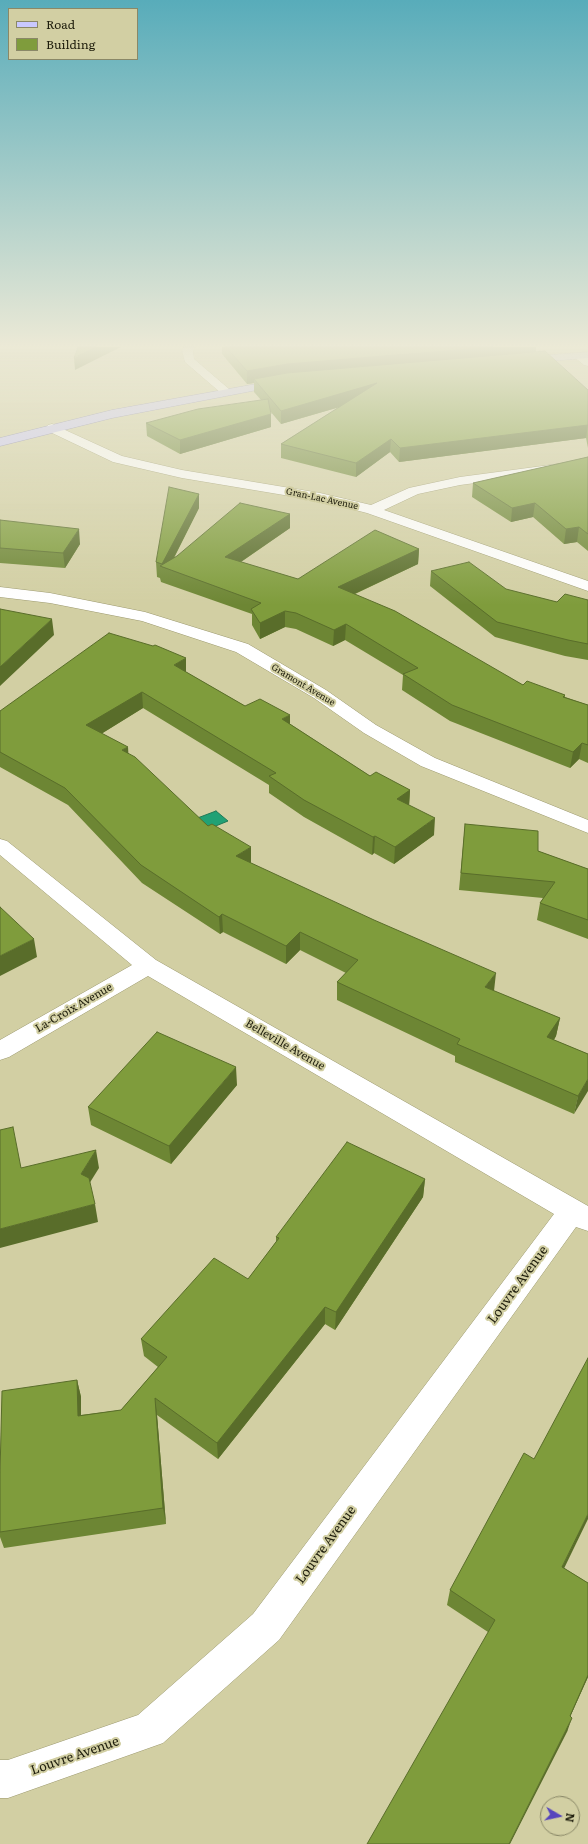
<!DOCTYPE html>
<style>
body{margin:0}
#map{position:relative;width:588px;height:1844px;overflow:hidden;background:#d2cfa3;font-family:Literata,serif}
canvas{display:block}
.legend{position:absolute;left:8px;top:8px;width:130px;height:52px;box-sizing:border-box;background:#d2cfa3;border:1px solid #8a8867;margin:0;padding:5px 7px;list-style:none;font-size:12px;color:#1e1d0c}
.legend li{display:flex;align-items:center;gap:8px;height:20px}
.legend b{width:20px;border:1px solid #8a8867}
.north{position:absolute;left:540px;top:1796px;width:40px;height:40px;box-sizing:border-box;background:#d2cfa3;border:1px solid #8a8867;border-radius:50%;rotate:99deg;font-size:11px;font-weight:700;line-height:16px;text-align:center;color:#1e1d0c}
.north::after{content:'';display:block;margin:auto;width:14px;height:18px;background:#5645bd;clip-path:polygon(50% 0,100% 100%,50% 72%,0 100%)}
</style>
<div id="map">
<canvas width="588" height="1844"></canvas>
<ul class="legend">
<li><b style="height:5px;background:#c9c8fe"></b>Road</li>
<li><b style="height:11px;background:#7f9c3c"></b>Building</li>
</ul>
<div class="north">N</div>
</div>
<script>
const ctx = document.querySelector('canvas').getContext('2d');
ctx.lineJoin = 'round';
function paint(path, color) {
  ctx.fillStyle = color;
  ctx.fill(path, 'evenodd');
}
function toPath(rows) {
  const path = new Path2D();
  for (const r of rows) {
    path.moveTo(r[0], r[1]);
    for (let i = 2; i < r.length; i += 2) path.lineTo(r[i], r[i + 1]);
  }
  return path;
}
function trace(path, color, width, dash) {
  ctx.strokeStyle = color;
  ctx.lineWidth = width;
  ctx.lineCap = dash ? 'butt' : 'round';
  ctx.setLineDash(dash || []);
  ctx.stroke(path);
}
function write(font, color, halo, rows, align = 'center') {
  ctx.font = font + ' Literata,serif';
  ctx.lineWidth = 4;
  ctx.setLineDash([]);
  ctx.textBaseline = 'middle';
  ctx.strokeStyle = halo;
  ctx.fillStyle = color;
  for (const [text, x, y, turn = 0] of rows) {
    ctx.save();
    ctx.translate(x, y);
    ctx.rotate((+turn || 0) * Math.PI / 180);
    ctx.textAlign = isNaN(turn) ? turn : align;
    if (halo) ctx.strokeText(text, 0, 0);
    ctx.fillText(text, 0, 0);
    ctx.restore();
  }
}
const water = toPath([
 [216,811,228,821,191,836,179,825,216,811]
]);
const minor = toPath([
 [184,347,195,347,193,351,194,359,229,389,231,391,229,393,221,393,185,362,182,350,184,347],
 [579,353,588,358,588,366,584,365,573,356,579,353],
 [52,424,122,456,182,470,320,493,371,505,409,488,460,477,588,460,588,468,460,485,418,494,384,510,588,581,588,591,367,513,320,501,182,478,113,462,48,431,46,428,48,425,52,424],
 [0,587,50,593,145,612,248,644,326,690,376,725,435,758,588,820,588,833,421,766,364,733,314,698,236,652,142,621,50,603,0,597,0,587],
 [0,839,7,841,156,960,588,1206,588,1231,576,1227,279,1640,163,1743,8,1798,0,1798,0,1760,8,1760,138,1715,253,1614,554,1214,148,976,9,1057,0,1060,0,1040,132,965,0,855,0,839]
]);
const major = toPath([
 [588,352,588,358,523,363,517,360,523,357,588,352],
 [284,379,290,382,288,384,112,418,0,446,0,438,112,410,284,379]
]);
const wall = toPath([
 [222,347,536,347,536,352,588,390,588,448,586,438,399,462,390,452,356,477,281,458,281,444,340,407,281,424,270,411,271,427,180,454,147,436,146,423,261,400,254,392,254,383,247,384,222,354],
 [588,457,588,551,577,542,564,544,533,517,511,522,472,497,473,483],
 [199,494,199,508,174,558,290,514,290,528,241,562,298,579,419,549,418,564,355,594,523,685,565,695,565,697,588,705,588,763,579,759,570,768,450,721,402,690,403,675,345,640,333,646,296,629,285,627,260,639,252,625,252,614,161,582,160,578,157,577,156,562],
 [0,520,80,544,65,568,0,563],
 [431,571,557,602,588,600,588,660,565,656,495,637,430,586],
 [186,672,245,706,290,724,370,776,410,790,409,805,434,835,394,864,374,853,372,855,304,817,269,793,269,785,143,708,101,734,128,754,208,826,251,863,494,991,560,1018,556,1036,554,1040,588,1054,574,1114,455,1062,455,1056,337,1000,337,982,346,973,300,950,286,964,223,932,220,934,142,883,68,805,0,767,0,711],
 [465,824,538,851,588,869,588,939,537,920,540,903,543,898,459,890],
 [237,1085,171,1164,91,1125,88,1107],
 [425,1179,423,1197,335,1330,325,1324,218,1459,157,1415,166,1524,4,1548,0,1537,0,1473,77,1380,81,1397,81,1415,121,1410,158,1367,144,1356,141,1339,248,1279,276,1242,276,1237],
 [534,1459,564,1568,588,1583,588,1677,570,1717,567,1732,488,1632,447,1605,450,1590]
]);
const shadedWall = toPath([
 [96,347,121,347,75,370,74,358],
 [493,347,536,347,536,355,254,379,254,383,247,384,247,371,287,364],
 [377,383,377,396,281,424,281,411],
 [271,414,271,427,180,454,180,440],
 [588,425,586,438,399,462,400,448],
 [391,439,390,452,356,477,356,463],
 [199,494,199,508,168,569,162,567,162,564],
 [535,503,533,517,511,522,512,508],
 [290,514,290,528,226,572,225,557],
 [579,527,577,542,564,544,566,529],
 [79,529,80,544,65,568,63,553],
 [419,549,418,564,337,602,338,587],
 [285,611,285,627,260,639,260,623],
 [52,619,54,635,0,686,0,667],
 [346,624,345,640,333,646,334,630],
 [186,658,186,674,174,665],
 [142,692,143,708,88,742,86,725],
 [290,715,290,732,282,719],
 [582,743,579,759,570,768,573,752],
 [128,747,129,764,122,750],
 [410,790,409,807,397,799],
 [435,818,434,835,394,864,395,847],
 [375,836,374,853,372,855,373,837],
 [251,847,251,864,236,856],
 [222,914,223,932,220,934,219,917],
 [300,932,300,950,286,964,286,946],
 [34,939,37,957,0,976,0,956],
 [496,973,494,991,485,987],
 [560,1018,556,1036,544,1055,547,1037],
 [236,1067,237,1085,171,1164,169,1146],
 [588,1079,588,1091,574,1114,578,1096],
 [96,1150,99,1168,84,1192,81,1174],
 [425,1179,423,1197,335,1330,336,1312],
 [95,1204,98,1222,0,1248,0,1229],
 [325,1307,325,1324,218,1459,217,1443],
 [77,1380,81,1397,81,1433,78,1416],
 [155,1398,157,1415,166,1524,163,1508],
 [588,1514,588,1519,557,1583,562,1567],
 [588,1675,588,1677,564,1730,570,1716],
 [572,1718,567,1732,510,1844,509,1844]
]);
const building = toPath([
 [78,347,96,347,74,358,78,347],
 [226,347,493,347,287,364,247,371,226,347],
 [545,351,588,390,588,425,400,448,391,439,356,463,281,444,377,383,281,411,254,379,287,373,545,351],
 [268,399,271,414,180,440,146,423,198,409,268,399],
 [588,457,588,534,579,527,566,529,535,503,512,508,473,483,588,457],
 [169,487,199,494,162,564,156,562,169,487],
 [240,503,290,514,225,557,298,579,375,530,419,549,338,587,395,611,523,685,527,681,565,695,563,697,588,705,588,745,582,743,573,752,452,705,403,674,418,668,346,624,334,630,296,613,285,611,260,623,251,609,261,603,160,566,177,556,240,503],
 [0,520,79,529,63,553,0,548,0,520],
 [469,562,506,589,557,602,565,594,588,600,588,644,568,640,497,622,431,571,469,562],
 [0,609,52,619,0,667,0,609],
 [109,633,153,646,155,645,186,658,174,665,245,706,260,699,290,715,282,719,370,776,376,772,410,790,397,799,435,818,395,847,375,836,373,837,304,800,269,776,276,773,142,692,86,725,128,747,122,750,135,757,208,826,212,824,251,847,236,856,374,920,496,973,485,987,560,1018,547,1037,588,1054,588,1079,578,1096,457,1044,460,1039,337,982,358,960,300,932,286,946,222,914,219,917,141,865,65,788,0,752,0,711,109,633],
 [465,824,538,831,538,851,588,869,588,920,540,903,555,882,461,873,465,824],
 [0,907,34,939,0,956,0,907],
 [157,1032,236,1067,169,1146,88,1107,157,1032],
 [13,1127,21,1168,96,1150,81,1174,89,1178,95,1204,0,1229,0,1130,13,1127],
 [347,1142,425,1179,336,1312,325,1307,217,1443,155,1398,163,1508,0,1532,0,1473,2,1391,77,1380,78,1416,121,1410,167,1357,141,1339,214,1258,248,1279,279,1238,276,1237,347,1142],
 [588,1358,588,1514,562,1567,588,1583,588,1675,570,1716,572,1718,509,1844,367,1844,495,1620,450,1590,524,1453,534,1459,588,1358]
]);
const farStreetnames = [
 ["Gran-Lac Avenue",322,499,12],
 ["Gramont Avenue",303,685,31]
];
const streetNames = [
 ["La-Croix Avenue",74,1008,-30],
 ["Belleville Avenue",285,1045,30]
];
const nearStreetnames = [
 ["Louvre Avenue",518,1285,-54],
 ["Louvre Avenue",326,1545,-54],
 ["Louvre Avenue",75,1756,-19]
];
paint(water, '#21a175');
trace(water, '#207956', 1);
trace(minor, '#9b986e', 1);
trace(major, '#7674a9', 1);
paint(minor, '#fff');
paint(major, '#c9c8fe');
paint(wall, '#6d8634');
paint(shadedWall, '#596d2a');
paint(building, '#7f9c3c');
trace(building, '#596d2a', 1);
const sky = ctx.createLinearGradient(0, 0, 0, 605);
sky.addColorStop(0, '#58acba');
sky.addColorStop(0.57, '#ebe9d6');
sky.addColorStop(1, '#ebe9d600');
ctx.fillStyle = sky;
ctx.fillRect(0, 0, 588, 605);
write('9px', '#1e1d0c', '#d2cfa3', farStreetnames);
write('11px', '#1e1d0c', '#d2cfa3', streetNames);
write('13px', '#1e1d0c', '#d2cfa3', nearStreetnames);
</script>
